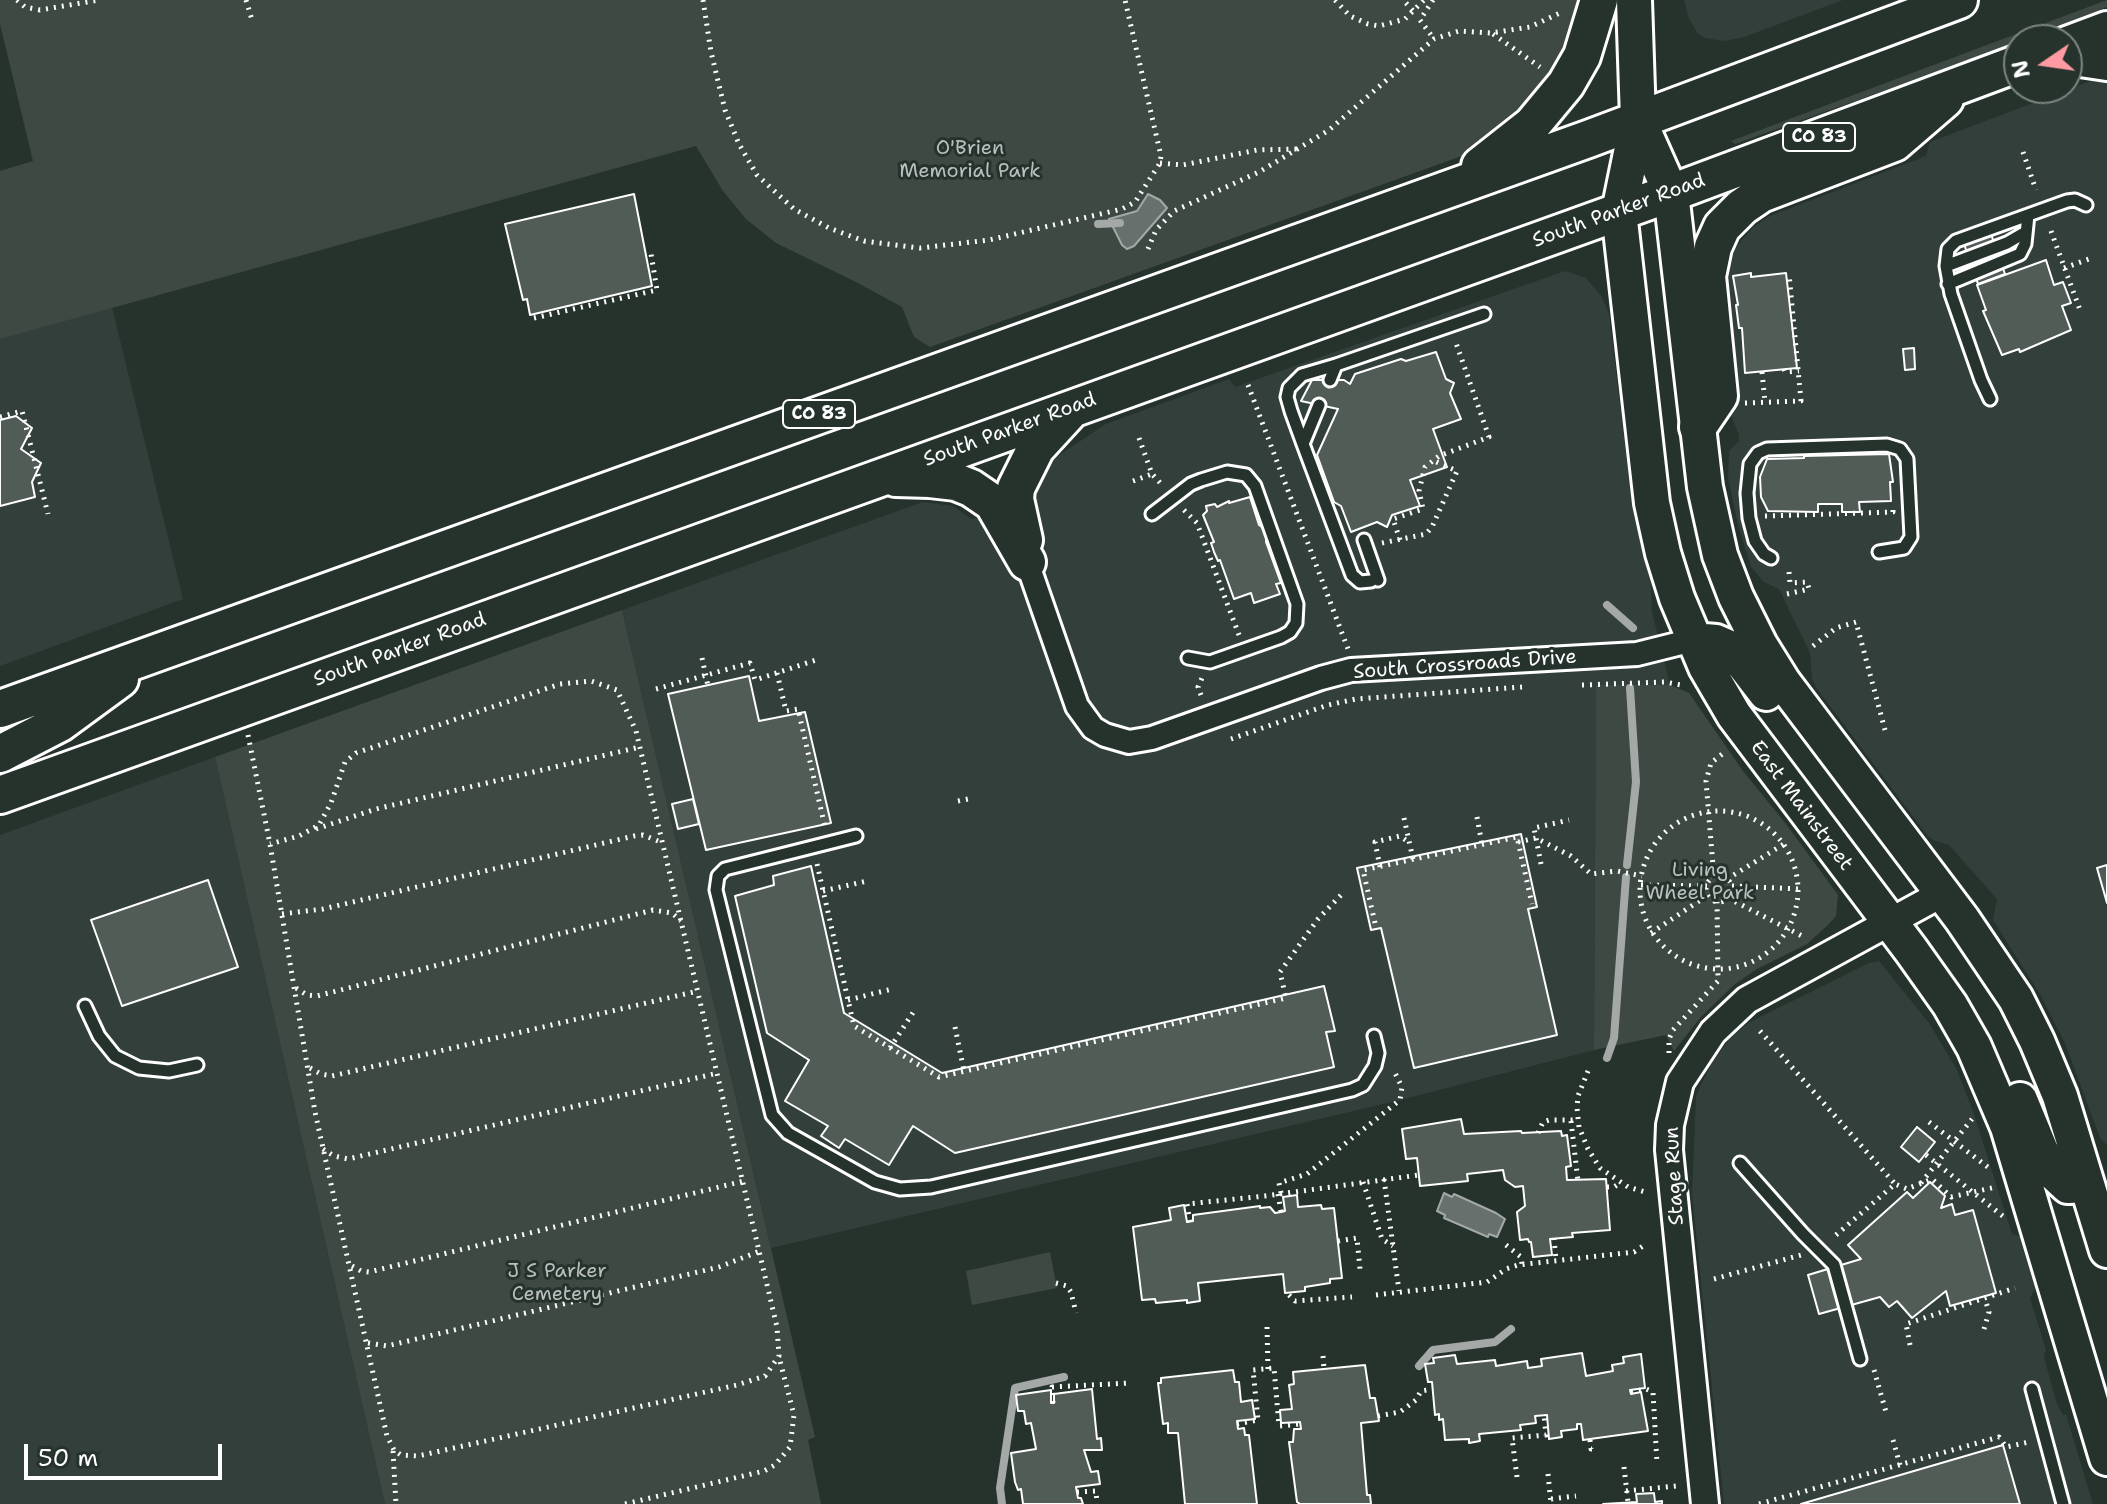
<!DOCTYPE html>
<style>
body{margin:0}
#map{position:relative;width:2107px;height:1504px;overflow:hidden;background:#26332d;font-family:"Shantell Sans",sans-serif}
canvas{display:block}
.north{position:absolute;left:2003px;top:24px;width:80px;height:80px;box-sizing:border-box;background:#26332d;border:2px solid #7d8581;border-radius:50%;rotate:257deg;font-size:22px;font-weight:700;line-height:32px;text-align:center;color:#fff}
.north::after{content:'';display:block;margin:auto;width:28px;height:36px;background:#ff9aa2;clip-path:polygon(50% 0,100% 100%,50% 72%,0 100%)}
.scale{position:absolute;left:24px;top:1444px;width:198px;height:36px;box-sizing:border-box;border:4px solid #fff;border-top:0;padding-left:10px;font-size:24px;line-height:28px;white-space:nowrap;color:#fff;-webkit-text-stroke:6px #26332d;paint-order:stroke}
</style>
<div id="map">
<canvas width="2107" height="1504"></canvas>
<div class="north">N</div>
<div class="scale">50 m</div>
</div>
<script>
const ctx = document.querySelector('canvas').getContext('2d');
ctx.lineJoin = 'round';
function paint(path, color) {
  ctx.fillStyle = color;
  ctx.fill(path, 'evenodd');
}
function toPath(rows) {
  const path = new Path2D();
  for (const r of rows) {
    if (r.length === 3) {
      path.moveTo(r[0] + r[2], r[1]);
      path.arc(r[0], r[1], r[2], 0, 2 * Math.PI);
      continue;
    }
    path.moveTo(r[0], r[1]);
    for (let i = 2; i < r.length; i += 2) path.lineTo(r[i], r[i + 1]);
  }
  return path;
}
function trace(path, color, width, dash) {
  ctx.strokeStyle = color;
  ctx.lineWidth = width;
  ctx.lineCap = dash ? 'butt' : 'round';
  ctx.setLineDash(dash || []);
  ctx.stroke(path);
}
function write(font, color, halo, rows, align = 'center') {
  ctx.font = font + ' "Shantell Sans",sans-serif';
  ctx.lineWidth = 6;
  ctx.setLineDash([]);
  ctx.textBaseline = 'middle';
  ctx.strokeStyle = halo;
  ctx.fillStyle = color;
  for (const [text, x, y, turn = 0] of rows) {
    ctx.save();
    ctx.translate(x, y);
    ctx.rotate((+turn || 0) * Math.PI / 180);
    ctx.textAlign = isNaN(turn) ? turn : align;
    if (halo) ctx.strokeText(text, 0, 0);
    ctx.fillText(text, 0, 0);
    ctx.restore();
  }
}
const built = toPath([
 [1684,0,1843,0,1744,37,1724,41,1705,38,1697,33,1688,16],
 [2107,75,2107,1145,2100,1138,2065,1043,2041,996,1993,920,1997,899,1949,845,1933,840,1927,835,1817,689,1812,679,1810,653,1779,589,1764,582,1751,567,1738,525,1728,478,1729,451,1739,441,1739,435,1728,408,1715,282,1728,281,1729,265,1737,246,1753,227,1770,216,1926,156,1930,142],
 [1565,271,1586,278,1602,297,1609,314,1633,510,1651,583,1652,612,1670,685,1596,686,1594,1050,1400,1100,771,1248,622,610,923,502,953,506,971,519,1028,507,1030,488,1047,463,1106,424,1229,379,1235,387],
 [112,307,183,599,0,666,0,339],
 [215,757,385,1504,0,1504,0,835],
 [1879,961,1929,1023,1956,1068,1973,1111,2012,1234,2022,1237,2037,1285,2030,1298,2046,1350,2044,1354,2046,1365,2057,1404,2063,1415,2066,1414,2093,1504,1724,1504,1692,1194,1696,1096,1711,1064,1729,1040,1748,1023,1869,963]
]);
const green = toPath([
 [0,0,1581,0,1577,22,1551,88,1484,148,930,347,914,337,902,307,856,282,776,243,746,219,723,191,696,146,0,339,0,171,33,161,0,24],
 [2107,0,2107,7,1925,76,1735,144,1731,141],
 [622,610,815,1437,808,1440,821,1504,385,1504,215,757],
 [1596,685,1670,685,1689,693,1743,771,1786,824,1838,895,1836,916,1828,925,1807,944,1757,969,1735,984,1701,1017,1674,1051,1666,1035,1594,1050],
 [1050,1252,1057,1288,972,1305,966,1271]
]);
const water = toPath([
 [1148,194,1160,200,1167,208,1134,246,1127,249,1122,245,1109,219,1137,211,1148,194],
 [1444,1193,1452,1197,1454,1194,1496,1213,1505,1219,1497,1237,1489,1234,1488,1237,1444,1218,1445,1215,1437,1211,1444,1193]
]);
const stream = toPath([
 [1098,224,1120,223],
 [1607,605,1633,628],
 [1627,865,1636,782,1630,688],
 [1607,1058,1614,1038,1626,877],
 [1419,1366,1433,1350,1495,1342,1511,1329],
 [1002,1504,1000,1488,1015,1388,1064,1377]
]);
const building = toPath([
 [634,194,652,286,530,315,527,299,523,300,505,224,634,194],
 [1991,234,2005,274,1978,284,1964,244,1991,234],
 [2046,260,2054,285,2063,282,2071,303,2062,306,2071,330,2020,352,2019,349,2002,355,1983,311,1986,310,1977,285,2046,260],
 [1751,273,1751,277,1786,273,1797,368,1745,373,1742,328,1739,328,1736,305,1738,305,1733,276,1751,273],
 [1914,348,1915,369,1905,370,1903,349,1914,348],
 [1436,352,1446,379,1454,383,1450,393,1461,419,1433,429,1447,467,1410,480,1420,506,1392,515,1387,527,1377,522,1351,532,1341,506,1334,502,1317,455,1338,409,1301,401,1312,380,1344,380,1350,384,1355,374,1401,359,1406,361,1436,352],
 [16,416,32,428,21,449,41,463,32,482,35,497,0,506,0,420,16,416],
 [1889,454,1893,482,1890,482,1891,501,1859,502,1860,512,1842,512,1842,504,1818,504,1818,512,1768,511,1761,497,1760,477,1767,459,1804,458,1804,456,1889,454],
 [1250,497,1259,525,1262,527,1266,526,1270,537,1266,539,1266,542,1281,583,1276,584,1280,594,1254,603,1251,593,1234,599,1220,560,1218,561,1214,552,1211,543,1214,542,1203,515,1207,511,1206,506,1215,504,1217,507,1229,501,1229,503,1250,497],
 [749,676,759,721,805,712,831,823,706,850,668,694,749,676],
 [693,799,699,824,678,829,672,804,693,799],
 [1521,834,1537,907,1528,909,1557,1035,1414,1068,1381,928,1371,930,1357,868,1521,834],
 [2107,865,2107,903,2097,868,2107,865],
 [811,866,844,1013,942,1073,1324,986,1335,1031,1326,1032,1334,1067,955,1153,913,1126,889,1165,845,1139,839,1148,821,1136,828,1126,785,1101,809,1060,767,1033,735,896,774,885,773,876,811,866],
 [208,880,238,967,122,1006,91,920,208,880],
 [1461,1119,1464,1134,1521,1131,1522,1133,1561,1131,1562,1136,1567,1135,1571,1166,1566,1167,1567,1180,1606,1179,1610,1230,1572,1233,1573,1237,1550,1239,1552,1255,1533,1257,1531,1242,1529,1242,1528,1239,1520,1240,1517,1212,1525,1206,1523,1186,1515,1187,1505,1180,1503,1170,1467,1174,1468,1181,1420,1186,1417,1158,1406,1159,1402,1129,1461,1119],
 [1917,1127,1935,1142,1919,1162,1901,1147,1917,1127],
 [1930,1182,1945,1196,1941,1208,1952,1204,1955,1215,1973,1210,1996,1293,1950,1306,1946,1291,1912,1318,1897,1301,1889,1307,1880,1297,1819,1314,1808,1275,1861,1259,1848,1245,1907,1192,1913,1198,1930,1182],
 [1297,1195,1298,1207,1321,1205,1322,1209,1334,1208,1342,1278,1330,1279,1330,1283,1305,1287,1305,1291,1285,1293,1283,1274,1198,1283,1200,1301,1187,1303,1187,1300,1156,1303,1155,1299,1142,1300,1133,1227,1171,1220,1169,1208,1184,1205,1187,1222,1193,1221,1193,1215,1260,1206,1260,1208,1270,1207,1275,1213,1281,1212,1285,1211,1283,1197,1297,1195],
 [1582,1353,1586,1376,1613,1371,1612,1365,1624,1363,1623,1357,1641,1354,1645,1388,1630,1390,1631,1394,1641,1392,1648,1431,1583,1440,1581,1424,1577,1424,1577,1429,1561,1431,1562,1437,1549,1439,1547,1415,1535,1416,1536,1423,1520,1425,1521,1430,1479,1434,1480,1441,1469,1443,1469,1439,1445,1440,1443,1419,1439,1420,1439,1414,1435,1415,1432,1382,1428,1382,1425,1364,1434,1363,1433,1358,1455,1355,1457,1364,1495,1360,1496,1366,1527,1361,1528,1368,1542,1366,1541,1359,1582,1353],
 [1365,1365,1370,1398,1375,1398,1379,1421,1361,1423,1367,1495,1370,1495,1371,1504,1300,1504,1297,1502,1289,1442,1293,1442,1294,1429,1301,1429,1300,1422,1281,1423,1280,1410,1292,1409,1289,1385,1294,1384,1293,1372,1365,1365],
 [1233,1370,1235,1382,1239,1382,1241,1402,1252,1400,1255,1419,1237,1421,1238,1429,1244,1428,1245,1435,1249,1435,1257,1504,1185,1504,1178,1433,1168,1433,1168,1423,1163,1424,1158,1383,1161,1383,1161,1378,1233,1370],
 [1092,1389,1097,1439,1101,1438,1102,1450,1084,1450,1091,1472,1098,1471,1100,1484,1076,1487,1078,1498,1081,1498,1083,1504,1023,1504,1021,1489,1018,1490,1015,1482,1011,1453,1036,1449,1031,1423,1026,1424,1024,1411,1018,1411,1016,1395,1051,1390,1051,1403,1054,1403,1054,1394,1092,1389],
 [2003,1445,2020,1504,1801,1504,2003,1445],
 [1654,1493,1655,1502,1662,1501,1662,1504,1603,1504,1637,1502,1636,1494,1654,1493]
]);
const path = toPath([
 [17,0,25,7,40,10,99,0],
 [246,0,253,23],
 [703,0,711,52,725,110,739,144,757,175,794,209,829,228,864,241,920,248,989,240,1122,209,1135,202,1160,163,1161,156,1125,0],
 [1335,0,1350,16,1368,24,1379,26,1405,19,1424,0],
 [1433,0,1420,20,1434,39],
 [1406,3,1414,12],
 [1493,34,1540,67],
 [2023,152,2036,190],
 [1160,163,1183,165,1257,150,1297,149],
 [2051,231,2080,310],
 [1148,249,1156,230,1174,211,1259,172,1329,130,1434,39,1459,31,1491,33,1530,27,1562,12],
 [2064,268,2089,259],
 [534,318,657,290,651,254],
 [1784,369,1785,372,1799,371],
 [1762,372,1765,402],
 [1248,385,1348,649],
 [1745,403,1801,401,1789,274],
 [0,417,22,411,48,514],
 [1139,438,1152,474,1163,486],
 [1133,481,1152,474],
 [1184,510,1197,523,1239,635],
 [1765,516,1893,512,1893,510],
 [1400,540,1393,519,1423,509,1419,491,1425,467,1439,456,1489,437,1456,343],
 [1382,543,1426,534,1432,527,1457,471,1432,460],
 [1787,594,1809,589,1807,582,1790,583,1789,572],
 [1813,646,1836,628,1856,622,1885,730],
 [702,658,708,686],
 [777,673,786,711,798,709,825,827],
 [1582,685,1665,682,1681,685],
 [656,689,750,663,755,680,816,660],
 [1201,695,1198,687,1202,678],
 [248,735,270,844,315,1112,387,1436,394,1450,401,1455,418,1456,737,1385,765,1376,779,1356,777,1327,636,731,617,690,591,681,560,684,356,753,345,762,331,803,319,825,299,836,270,844],
 [1231,739,1328,705,1356,699,1522,687],
 [958,801,968,799],
 [1719,890,79],
 [1477,817,1482,844],
 [1404,818,1413,859],
 [316,829,376,809,640,747],
 [1518,842,1536,838,1571,856,1591,874,1617,871,1642,876],
 [817,864,854,1026,939,1077,1286,998,1280,972,1318,919,1341,895],
 [1541,864,1534,828,1569,820],
 [1380,867,1375,842,1400,836,1410,843],
 [1719,889,13],
 [1714,878,1706,781,1711,763,1726,751],
 [1727,879,1784,844],
 [1641,885,1707,886],
 [1732,886,1800,889],
 [823,891,867,881],
 [1728,898,1806,938],
 [282,914,323,909,634,836,643,835,663,843],
 [1375,923,1363,870,1517,837,1532,904],
 [1651,933,1708,895],
 [296,988,307,995,317,996,653,910,672,913,681,921],
 [848,1000,892,989],
 [955,1027,964,1071],
 [1760,1031,1895,1184],
 [890,1048,914,1011],
 [1669,1053,1669,1039,1673,1030,1718,981,1717,902],
 [310,1068,321,1074,332,1076,698,991],
 [1588,1071,1578,1096,1577,1108,1579,1127,1588,1149,1600,1168,1628,1187,1645,1192],
 [1571,1121,1578,1181],
 [1929,1122,1989,1168],
 [1538,1133,1543,1122,1549,1120,1573,1120],
 [323,1149,334,1156,348,1159,718,1073],
 [1926,1155,2004,1217],
 [1384,1179,1399,1291],
 [1363,1182,1382,1239,1393,1246],
 [1921,1183,1972,1119],
 [1607,1187,1614,1187,1620,1183],
 [1281,1193,1279,1183,1307,1174,1400,1100,1402,1087,1395,1073,1391,1072],
 [1278,1194,1281,1212],
 [1190,1222,1187,1204,1265,1196,1419,1175],
 [1836,1235,1895,1184,1907,1189,1932,1179,1951,1197,1996,1187],
 [1554,1238,1556,1260],
 [1338,1241,1357,1238,1360,1269],
 [1506,1245,1521,1257,1522,1264],
 [352,1266,361,1271,369,1272,744,1181],
 [1714,1279,1801,1255],
 [1056,1283,1067,1286,1071,1292,1076,1313],
 [1289,1295,1295,1301,1352,1297],
 [1376,1295,1487,1282,1506,1269,1518,1265,1634,1252,1646,1244],
 [1267,1327,1268,1369],
 [1984,1329,1989,1312,1985,1299],
 [368,1343,387,1346,719,1267,760,1251],
 [1910,1345,1906,1324,2015,1288],
 [1323,1356,1324,1369],
 [1874,1370,1886,1412],
 [1631,1392,1646,1389,1653,1392,1657,1464],
 [1053,1403,1052,1387,1130,1383],
 [1378,1416,1400,1412,1416,1400,1421,1391,1433,1389],
 [1237,1424,1258,1420,1253,1370,1274,1368,1279,1426,1300,1424],
 [1590,1440,1591,1449,1596,1449],
 [1893,1440,1900,1465],
 [393,1451,396,1504],
 [1624,1467,1628,1502],
 [1548,1474,1551,1504],
 [1517,1477,1512,1438,1546,1435,1544,1415],
 [1626,1491,1676,1486],
 [1077,1492,1096,1491,1097,1504],
 [1551,1499,1576,1496],
 [625,1504,764,1471,775,1465,790,1447,794,1415,779,1357],
 [1759,1504,1999,1437,2006,1447,2029,1442]
]);
const service = toPath([
 [1946,266,2007,243,2026,232],
 [1948,284,2020,254,2025,244,2028,215],
 [1330,380,1336,365,1484,314],
 [1990,399,1981,380,1951,294,1946,266,1948,249,1956,241,2067,201,2075,200,2086,205],
 [1319,405,1303,444,1352,575,1360,582,1371,581],
 [1303,444,1291,411,1287,397,1289,388,1302,375,1336,365],
 [1152,514,1191,484,1201,480,1227,472,1246,475,1255,486,1297,604,1296,623,1290,632,1281,637,1210,662,1188,658],
 [1364,540,1378,580],
 [1771,558,1764,554,1755,541,1749,518,1747,493,1750,464,1758,453,1767,449,1887,445,1900,449,1907,459,1911,537,1904,548,1879,552],
 [856,836,725,869,718,876,716,890,772,1115,788,1133,875,1182,900,1189,931,1187,1352,1090,1363,1085,1375,1066,1378,1053,1374,1036],
 [85,1006,99,1036,115,1056,139,1068,169,1071,197,1065],
 [1740,1163,1803,1234,1834,1265,1860,1359],
 [2032,1389,2063,1504]
]);
const minor = toPath([
 [1027,562,1077,706,1093,728,1105,735,1129,742,1152,738,1321,678,1351,670,1637,654,1693,640]
]);
const tertiary = toPath([
 [1705,1504,1669,1150,1670,1125,1680,1082,1713,1032,1747,1000,1943,893]
]);
const primary = toPath([
 [1634,0,1638,119,1619,212,1652,503,1663,553,1677,598,1706,667,1734,715,1911,950,1950,1005,1974,1047,2008,1127,2107,1458],
 [1638,119,1671,193,1705,487,1720,555,1736,597,1760,645,1783,682,1962,919,2016,999,2037,1041,2060,1096,2107,1250],
 [1693,640,1716,642,1732,649,1766,693],
 [2020,1100,2041,1151,2055,1174,2068,1186,2086,1185]
]);
const trunk = toPath([
 [2067,45,2107,30],
 [2067,56,2107,62],
 [1480,166,1532,125,1566,84,1582,56,1599,0],
 [1698,427,1719,396,1707,276,1713,247,1722,227,1742,207,1761,194,1894,143,1945,99],
 [896,478,930,479,956,482,971,488,993,503,1027,562],
 [1024,540,1015,499,1016,488,1036,448,1070,411],
 [0,709,1588,139,1959,0],
 [0,754,60,723,120,679],
 [0,795,1671,193,2019,63]
]);
const shields = [
 [1819,137,72],
 [819,414,72]
];
const shieldNames = [
 ["CO 83",1819,137],
 ["CO 83",819,414]
];
const parkNames = [
 ["O'Brien",970,149],
 ["Memorial Park",970,172],
 ["Living",1700,871],
 ["Wheel Park",1700,894],
 ["J S Parker",557,1272],
 ["Cemetery",557,1295]
];
const streetNames = [
 ["South Parker Road",1619,211,-20],
 ["South Parker Road",1010,430,-20],
 ["South Parker Road",400,650,-20],
 ["South Crossroads Drive",1465,665,-4],
 ["East Mainstreet",1801,806,53],
 ["Stage Run",1675,1176,-93]
];
paint(built, '#333f3a');
paint(green, '#3e4944');
paint(water, '#67706c');
trace(water, '#a4a9a7', 2);
trace(stream, '#a4a9a7', 8);
paint(building, '#515c57');
trace(building, '#fff', 2);
trace(service, '#fff', 17);
trace(minor, '#fff', 28);
trace(tertiary, '#fff', 32);
trace(primary, '#fff', 40);
trace(trunk, '#fff', 42);
trace(path, '#fff', 5, [2, 6]);
trace(service, '#26332d', 11);
trace(minor, '#26332d', 22);
trace(tertiary, '#26332d', 26);
trace(primary, '#26332d', 34);
trace(trunk, '#26332d', 36);
for (const [x, y, w] of shields) {
  const box = new Path2D();
  box.roundRect(x - w / 2, y - 14, w, 28, 6);
  ctx.fillStyle = '#26332d';
  ctx.fill(box);
  trace(box, '#fff', 2);
}
write('bold 18px', '#fff', null, shieldNames);
write('20px', '#bbbfbe', '#26332d', parkNames);
write('20px', '#fff', '#26332d', streetNames);
</script>
